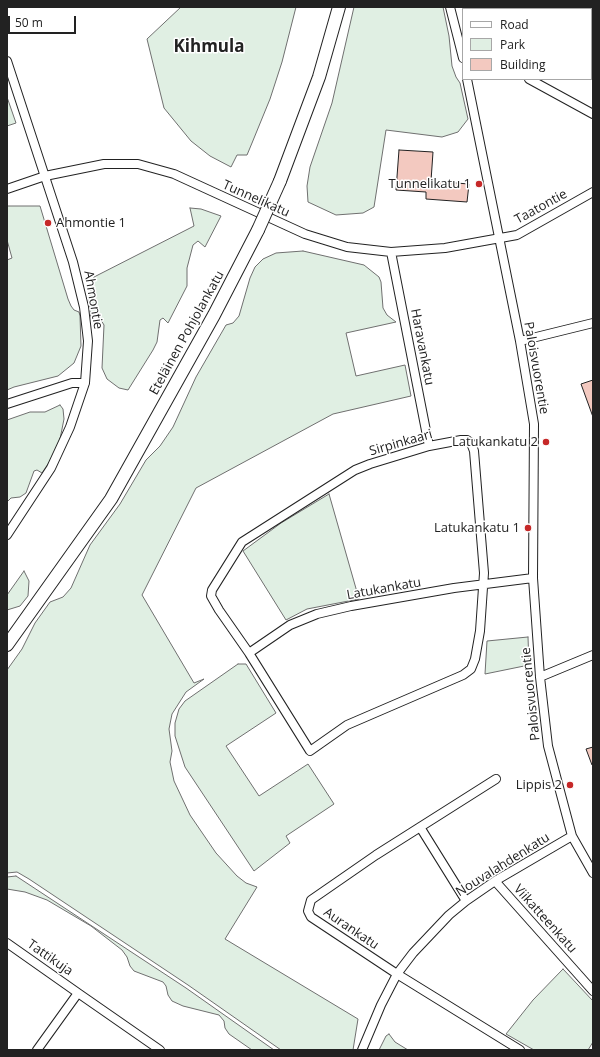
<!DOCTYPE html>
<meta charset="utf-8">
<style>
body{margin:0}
#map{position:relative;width:600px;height:1057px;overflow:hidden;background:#fff;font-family:"Open Sans",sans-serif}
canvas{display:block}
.frame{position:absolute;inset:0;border:8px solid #222;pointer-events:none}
.legend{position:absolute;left:462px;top:8px;width:130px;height:72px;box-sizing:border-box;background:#fff;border:1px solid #a7a7a7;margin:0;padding:5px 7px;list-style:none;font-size:12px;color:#222}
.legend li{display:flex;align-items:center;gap:8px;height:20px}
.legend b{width:20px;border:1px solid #a7a7a7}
.scale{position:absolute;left:8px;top:16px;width:68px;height:18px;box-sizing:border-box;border:2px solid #222;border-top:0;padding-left:5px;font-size:12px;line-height:14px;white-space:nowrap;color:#222;-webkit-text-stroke:3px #fff;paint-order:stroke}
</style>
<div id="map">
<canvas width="600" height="1057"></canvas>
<div class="frame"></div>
<ul class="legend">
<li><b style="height:5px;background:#fff"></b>Road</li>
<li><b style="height:11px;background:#e0efe3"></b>Park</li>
<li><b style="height:11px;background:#f3c9c0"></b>Building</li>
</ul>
<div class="scale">50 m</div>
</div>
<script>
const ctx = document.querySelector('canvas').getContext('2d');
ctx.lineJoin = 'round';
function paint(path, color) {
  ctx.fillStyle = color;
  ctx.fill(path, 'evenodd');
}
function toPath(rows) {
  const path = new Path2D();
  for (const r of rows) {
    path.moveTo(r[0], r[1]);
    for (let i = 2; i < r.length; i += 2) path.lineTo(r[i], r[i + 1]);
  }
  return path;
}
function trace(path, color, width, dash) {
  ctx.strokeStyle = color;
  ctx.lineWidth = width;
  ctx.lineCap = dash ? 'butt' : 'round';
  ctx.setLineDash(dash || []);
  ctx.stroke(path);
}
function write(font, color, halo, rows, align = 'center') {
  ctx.font = font + ' "Open Sans",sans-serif';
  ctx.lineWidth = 3;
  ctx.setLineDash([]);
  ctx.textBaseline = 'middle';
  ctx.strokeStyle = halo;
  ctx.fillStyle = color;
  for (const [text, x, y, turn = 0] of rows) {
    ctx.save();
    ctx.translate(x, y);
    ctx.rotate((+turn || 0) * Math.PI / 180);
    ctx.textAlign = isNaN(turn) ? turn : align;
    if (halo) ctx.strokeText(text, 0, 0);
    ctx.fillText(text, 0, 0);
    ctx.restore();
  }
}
const green = toPath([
 [181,7,296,7,282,62,270,99,252,143,247,155,237,155,231,167,210,156,191,141,164,108,147,39,181,7],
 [354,7,443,7,449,36,452,66,456,77,460,83,468,119,458,132,442,137,386,130,374,207,363,213,336,215,308,202,307,186,310,167,332,103,354,7],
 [7,97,16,123,7,126,7,97],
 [7,206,40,206,68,299,71,306,74,310,79,312,80,316,81,346,74,363,58,376,14,387,7,390,7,260,12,258,7,240,7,206],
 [190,208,201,209,221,216,205,247,198,241,193,245,187,268,187,286,168,323,163,318,160,320,157,342,153,350,128,390,119,388,107,379,102,368,104,325,99,317,95,316,91,319,89,299,94,277,194,226,190,208],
 [303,251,364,265,379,277,381,282,383,308,387,315,396,322,346,333,356,376,405,365,411,396,333,414,196,488,142,595,194,683,204,679,186,692,172,714,169,729,172,751,170,762,174,781,190,815,216,853,237,876,246,883,257,887,225,939,358,1019,353,1050,281,1050,188,985,29,879,17,872,7,873,7,670,22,649,35,623,50,602,63,597,71,588,90,545,120,504,146,460,160,446,173,427,196,377,226,325,233,323,239,316,250,278,255,267,263,259,276,253,303,251],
 [60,405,63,409,64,419,60,439,52,458,42,473,37,470,34,471,26,493,20,497,11,498,7,502,7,420,30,412,45,412,60,405],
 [329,494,359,599,307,609,286,620,243,551,281,523,329,494],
 [24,571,29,581,28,596,20,606,7,610,7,595,24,571],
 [528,637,529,665,485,674,487,641,528,637],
 [238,664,246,664,276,713,226,746,259,796,308,764,334,804,286,836,290,843,254,871,185,767,175,736,175,723,179,709,185,701,238,664],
 [16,876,186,988,274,1050,252,1050,229,1034,225,1028,224,1021,219,1015,183,1006,172,1001,168,995,166,986,163,982,134,971,130,966,127,957,122,950,91,926,47,900,25,892,7,889,7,877,16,876],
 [563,969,593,1001,593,1042,588,1050,534,1050,506,1034,533,1000,563,969],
 [389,1034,395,1042,408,1050,379,1050,386,1036,389,1034]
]);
const building = toPath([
 [399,150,433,152,431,181,469,184,467,202,426,199,426,192,396,190,399,150],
 [593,380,593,417,581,384,593,380],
 [593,747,593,764,592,765,586,749,593,747]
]);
const minor = toPath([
 [450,7,463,58],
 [7,61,73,262,84,307,88,341,85,383,70,427,51,468,7,535],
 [467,79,520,341,534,424,533,578,540,677,548,746,572,836,593,873],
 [529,79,593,114],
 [7,189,45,176,104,164,138,164,174,174,305,234,347,247,391,252,445,248,517,235,593,192],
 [391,252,429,446],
 [520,341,593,323],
 [7,404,72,383,85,383],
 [461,440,467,440,471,443,474,451,484,573,480,631,475,659,471,669,463,675,347,725,310,751,249,653,219,610,211,596,212,590,242,542,355,470,370,464,429,446,461,440],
 [249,653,290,625,317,614,351,606,454,588,533,578],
 [540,677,593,655],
 [496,779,376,855,311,900,308,911,311,917,397,974,520,1050],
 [420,827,466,901],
 [495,881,593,991],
 [7,943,78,993],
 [37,1050,78,993,160,1050],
 [362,1050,381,1005,397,974,413,953,449,915,466,901,495,881,572,836]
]);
const secondary = toPath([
 [280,181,319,77,339,7],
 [7,645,111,499,214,315,258,230]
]);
const secondaryBridge = toPath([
 [258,230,280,181]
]);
const markers = [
 [479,184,4,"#c62828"],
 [48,223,4,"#c62828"],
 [546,442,4,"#c62828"],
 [528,528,4,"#c62828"],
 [570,785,4,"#c62828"]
];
const poiNames = [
 ["Tunnelikatu 1",471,184],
 ["Ahmontie 1",56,223,"left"],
 ["Latukankatu 2",538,442],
 ["Latukankatu 1",520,528],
 ["Lippis 2",562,785]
];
const streetNames = [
 ["Tunnelikatu",256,199,24],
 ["Taatontie",541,207,-29],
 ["Ahmontie",93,300,80],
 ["Eteläinen Pohjolankatu",187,333,-61],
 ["Haravankatu",422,347,79],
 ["Paloisvuorentie",536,368,80],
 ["Sirpinkaari",401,443,-16],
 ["Latukankatu",384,589,-10],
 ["Paloisvuorentie",531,694,-96],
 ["Nouvalahdenkatu",503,865,-32],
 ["Viikatteenkatu",545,919,48],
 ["Aurankatu",351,929,34],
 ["Tattikuja",50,958,35]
];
const districtNames = [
 ["Kihmula",209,47]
];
paint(green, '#e0efe3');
trace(green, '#6f6f6f', 1);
paint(building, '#f3c9c0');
trace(building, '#222', 1);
trace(minor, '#222', 10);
trace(secondary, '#222', 14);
trace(minor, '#fff', 8);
trace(secondary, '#fff', 12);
trace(secondaryBridge, '#222', 14, []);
trace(secondaryBridge, '#fff', 12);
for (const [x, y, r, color] of markers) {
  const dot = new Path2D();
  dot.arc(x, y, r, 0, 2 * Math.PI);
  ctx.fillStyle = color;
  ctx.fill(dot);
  trace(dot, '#fff', 1.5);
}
write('13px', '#222', '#fff', poiNames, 'right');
write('13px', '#222', '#fff', streetNames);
write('bold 17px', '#222', '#fff', districtNames);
</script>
